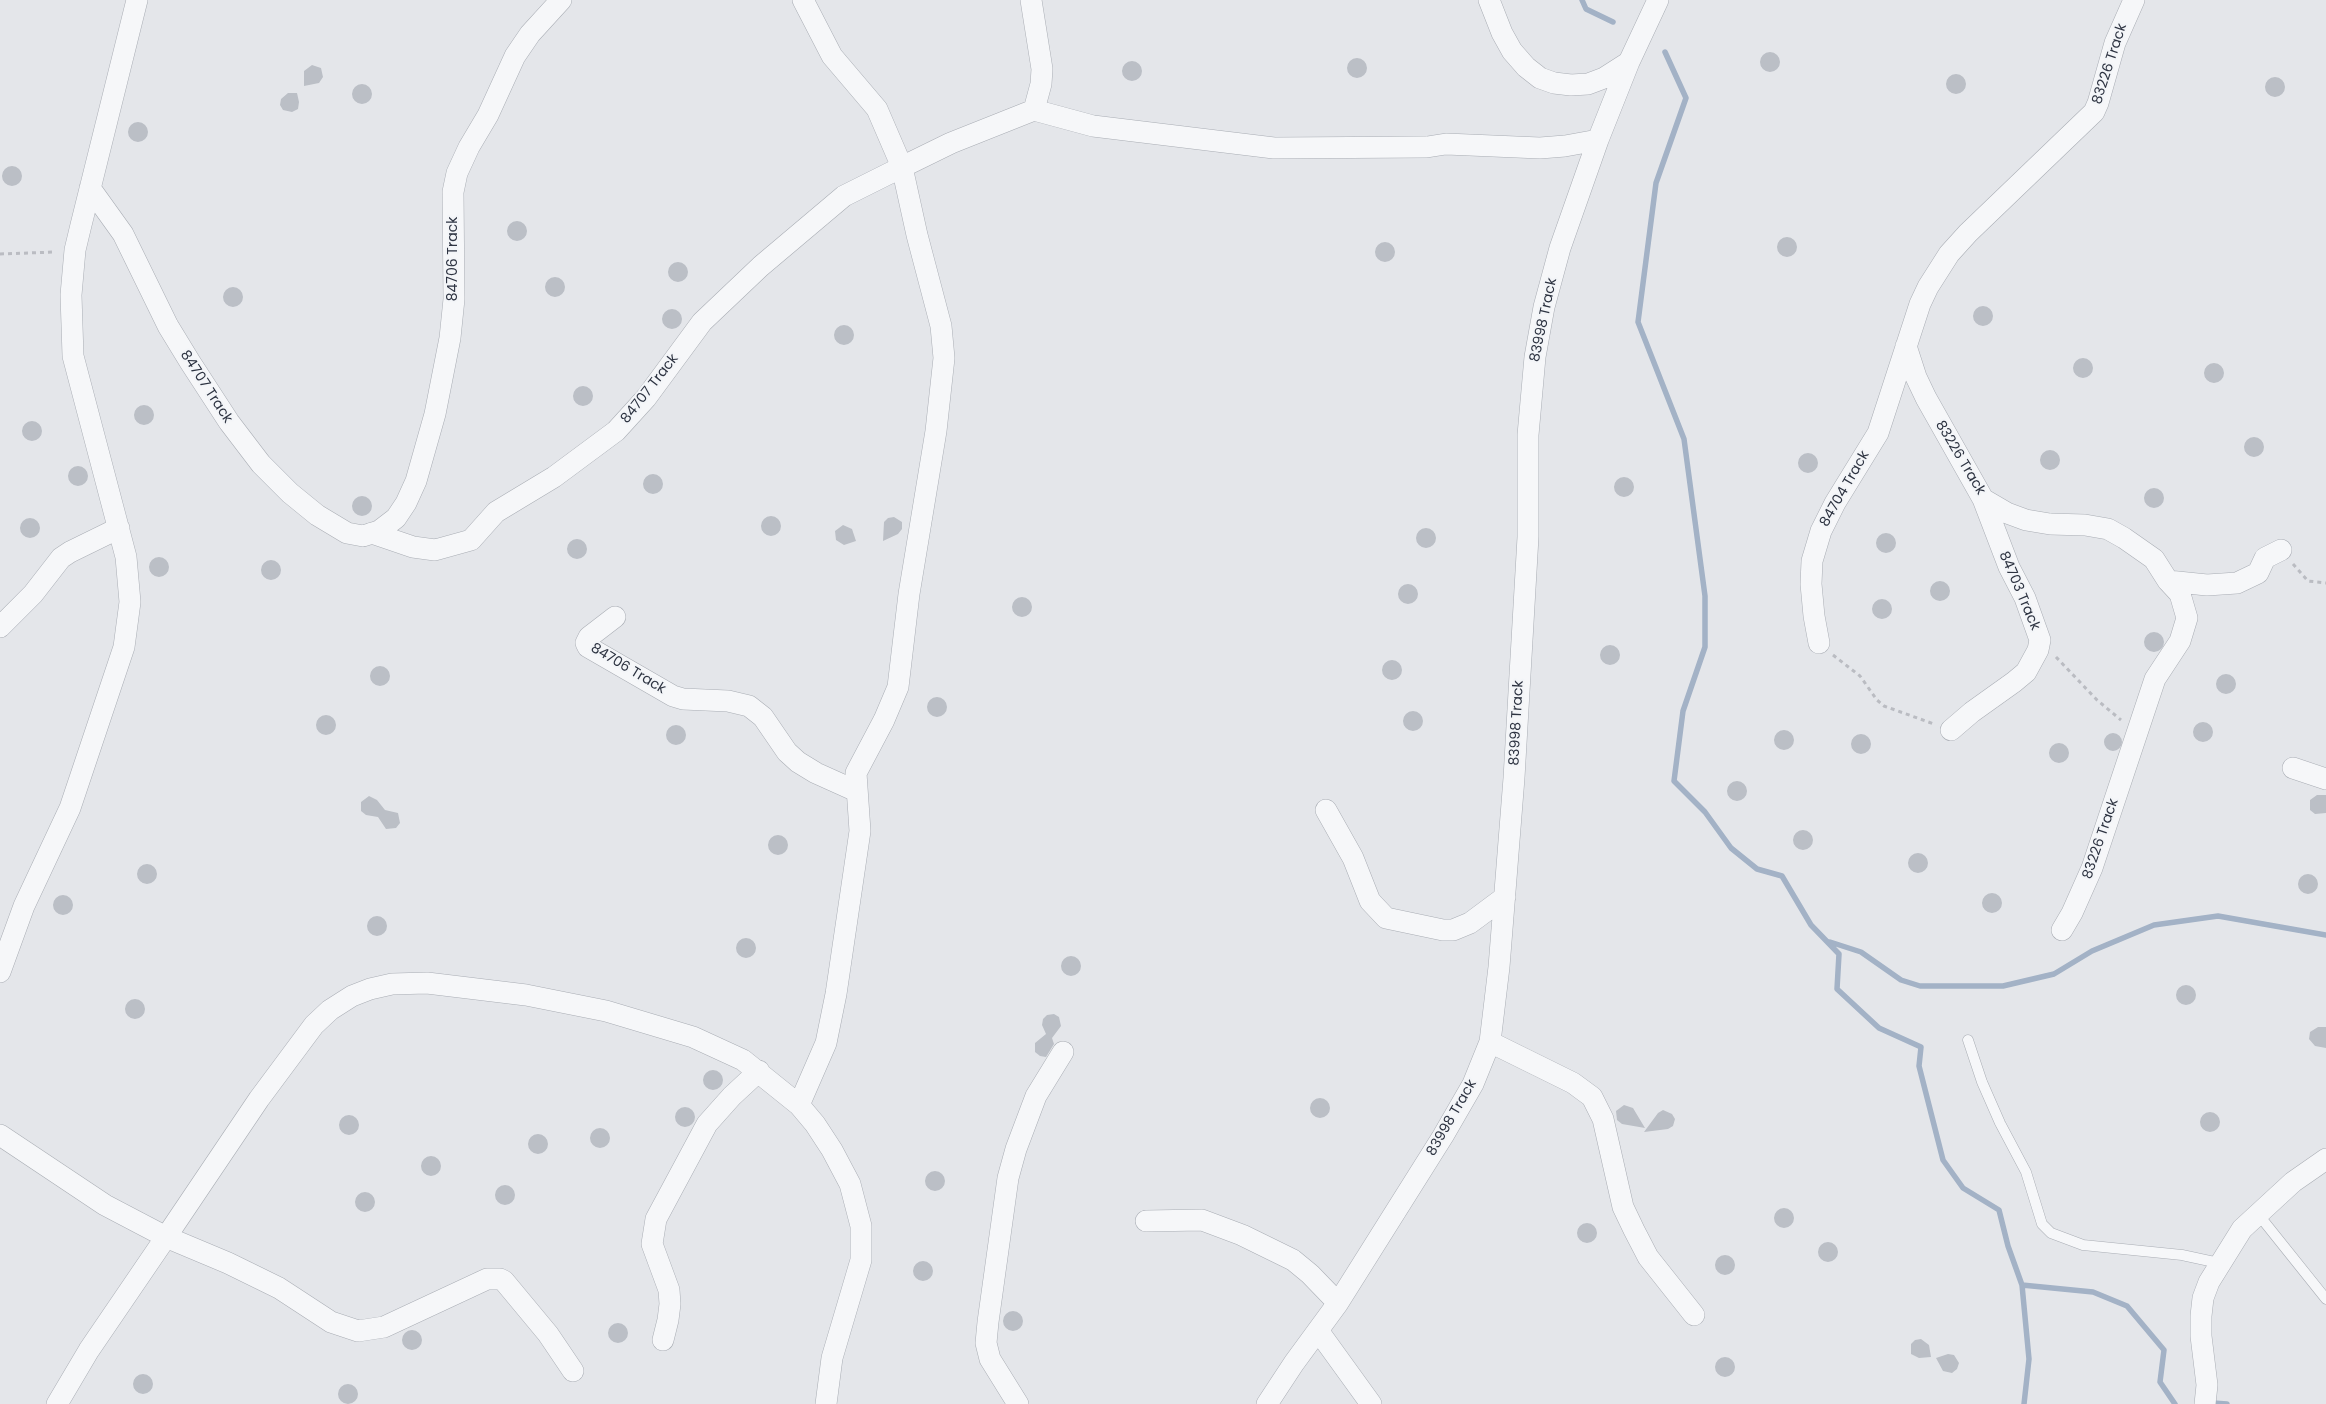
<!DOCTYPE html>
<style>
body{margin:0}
canvas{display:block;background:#e4e6ea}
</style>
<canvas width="2326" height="1404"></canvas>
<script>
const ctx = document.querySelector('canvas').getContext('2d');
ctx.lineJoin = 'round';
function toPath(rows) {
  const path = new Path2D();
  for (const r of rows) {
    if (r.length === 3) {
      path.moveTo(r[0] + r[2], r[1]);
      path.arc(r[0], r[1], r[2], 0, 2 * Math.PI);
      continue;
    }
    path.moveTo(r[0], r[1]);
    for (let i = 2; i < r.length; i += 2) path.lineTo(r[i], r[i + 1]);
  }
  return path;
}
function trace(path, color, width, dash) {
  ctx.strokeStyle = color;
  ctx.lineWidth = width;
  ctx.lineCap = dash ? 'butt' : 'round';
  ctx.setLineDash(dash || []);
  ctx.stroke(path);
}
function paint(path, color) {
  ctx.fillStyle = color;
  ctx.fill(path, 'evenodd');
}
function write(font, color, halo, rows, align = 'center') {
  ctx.font = font + ' Poppins,sans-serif';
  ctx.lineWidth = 4;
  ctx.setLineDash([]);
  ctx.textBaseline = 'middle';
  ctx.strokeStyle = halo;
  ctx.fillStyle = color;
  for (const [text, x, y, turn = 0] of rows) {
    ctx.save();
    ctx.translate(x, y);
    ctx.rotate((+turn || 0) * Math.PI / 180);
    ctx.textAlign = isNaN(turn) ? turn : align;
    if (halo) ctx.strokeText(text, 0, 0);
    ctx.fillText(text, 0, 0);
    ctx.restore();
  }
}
const stream = toPath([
 [1582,0,1586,9,1613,22],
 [1665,52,1686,98,1656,183,1638,322,1684,439,1705,596,1705,647,1683,711,1674,781,1705,812,1731,848,1757,869,1782,876,1811,925,1839,954,1837,989,1879,1028,1921,1047,1919,1066,1943,1160,1963,1188,1999,1210,2008,1246,2022,1285,2093,1292,2127,1306,2164,1350,2160,1382,2175,1404],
 [1830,942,1861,952,1901,980,1920,986,2003,986,2054,974,2092,951,2154,925,2218,916,2326,935],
 [2022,1285,2029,1359,2024,1404],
 [2213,1403,2227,1404]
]);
const building = toPath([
 [1770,62,10],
 [1357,68,10],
 [1132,71,10],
 [312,65,321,68,323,77,319,83,304,86,304,71],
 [1956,84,10],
 [2275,87,10],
 [362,94,10],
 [288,93,297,93,299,102,298,109,292,112,283,110,280,105,281,99],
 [138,132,10],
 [12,176,10],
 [517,231,10],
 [1787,247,10],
 [1385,252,10],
 [678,272,10],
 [555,287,10],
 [233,297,10],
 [1983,316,10],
 [672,319,10],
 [844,335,10],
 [2083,368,10],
 [2214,373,10],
 [583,396,10],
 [144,415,10],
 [32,431,10],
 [2254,447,10],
 [2050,460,10],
 [1808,463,10],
 [78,476,10],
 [653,484,10],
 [1624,487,10],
 [2154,498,10],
 [362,506,10],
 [771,526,10],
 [894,517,902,522,902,529,898,534,883,541,884,522,888,518],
 [30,528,10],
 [843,525,852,529,856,541,844,545,836,540,835,531],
 [1426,538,10],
 [1886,543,10],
 [577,549,10],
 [159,567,10],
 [271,570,10],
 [1940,591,10],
 [1408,594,10],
 [1022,607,10],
 [1882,609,10],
 [2154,642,10],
 [1610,655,10],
 [1392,670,10],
 [380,676,10],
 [2226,684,10],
 [937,707,10],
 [1413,721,10],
 [326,725,10],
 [2203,732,10],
 [676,735,10],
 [1784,740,10],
 [2113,742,9],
 [1861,744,10],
 [2059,753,10],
 [1737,791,10],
 [2317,795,2326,795,2326,813,2315,814,2310,810,2310,800],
 [369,796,377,800,385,810,398,813,400,823,396,828,386,829,378,817,366,815,361,811,361,802],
 [1803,840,10],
 [778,845,10],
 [1918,863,10],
 [147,874,10],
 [2308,884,10],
 [1992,903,10],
 [63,905,10],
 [377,926,10],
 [746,948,10],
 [1071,966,10],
 [2186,995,10],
 [135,1009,10],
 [1054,1014,1059,1017,1061,1026,1052,1038,1054,1044,1046,1057,1040,1056,1035,1052,1035,1043,1046,1034,1042,1025,1043,1019,1047,1015],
 [2318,1027,2326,1027,2326,1048,2315,1046,2309,1039,2310,1032],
 [713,1080,10],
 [1320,1108,10],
 [1624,1105,1633,1108,1645,1128,1622,1124,1617,1120,1616,1111],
 [685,1117,10],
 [1663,1110,1672,1114,1675,1119,1673,1126,1668,1129,1644,1132,1658,1113],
 [2210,1122,10],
 [349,1125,10],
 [600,1138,10],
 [538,1144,10],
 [431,1166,10],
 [935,1181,10],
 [505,1195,10],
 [365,1202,10],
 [1784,1218,10],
 [1587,1233,10],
 [1828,1252,10],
 [1725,1265,10],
 [923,1271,10],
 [1013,1321,10],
 [618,1333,10],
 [412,1340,10],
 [1921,1339,1929,1345,1931,1357,1919,1358,1911,1354,1911,1344,1915,1340],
 [1948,1354,1954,1355,1959,1363,1957,1369,1952,1373,1943,1371,1936,1358],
 [1725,1367,10],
 [143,1384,10],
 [348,1394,10]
]);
const path = toPath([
 [0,254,55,252],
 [2293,564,2308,581,2326,583],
 [1833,655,1860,676,1877,700,1884,706,1934,724],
 [2056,657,2097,700,2121,720]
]);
const service = toPath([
 [1968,1040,1982,1082,2000,1123,2026,1172,2042,1224,2051,1233,2083,1245,2182,1255,2219,1263],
 [2258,1214,2326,1299]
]);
const minor = toPath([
 [1031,0,1042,69,1041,84,1034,110],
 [1489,0,1502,33,1512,51,1526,67,1540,78,1554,83,1571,85,1588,84,1604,78,1629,62],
 [90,188,123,234,168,326,190,362,229,422,261,464,290,493,317,515,347,533,363,536,379,531,396,518,406,503,416,481,435,414,450,338,454,299,453,192,457,173,469,147,488,115,515,56,530,34,561,0],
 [1906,346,1916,377,1926,398,1983,499,2007,513,2026,520,2050,524,2085,525,2108,529,2124,538,2154,559,2168,581,2180,594,2187,618,2180,641,2155,679,2092,868,2072,913,2062,930],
 [372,533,413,547,435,550,471,540,496,512,554,477,616,431,646,398,702,322,761,266,844,196,902,167,877,109,832,56,803,0],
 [2168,581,2207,585,2237,583,2258,573,2265,558,2281,550],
 [615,617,589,637,586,643,588,647,673,696,683,699,728,701,749,706,763,717,787,752,798,762,816,773,856,791],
 [0,627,33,594,61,558,70,552,119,528],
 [1819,643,1814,616,1811,584,1812,561,1821,531,1835,503,1878,433,1920,304,1928,287,1949,254,1968,233,2094,112,2098,103,2115,43,2134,0],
 [1951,730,1972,712,2014,682,2026,672,2038,650,2040,640,2025,598,2009,567,1983,499],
 [2293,768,2326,779],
 [1326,810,1353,858,1370,901,1386,918,1443,930,1453,930,1470,923,1505,897],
 [0,972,24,906,70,808,124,647,130,602,126,557,73,356,71,295,75,250,81,225,137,0],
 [1490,1042,1573,1083,1592,1097,1603,1119,1623,1207,1634,1230,1648,1257,1694,1315],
 [799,1105,826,1043,836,994,860,831,856,773,884,720,898,687,909,594,936,431,944,358,941,326,917,235,902,167,951,143,1034,110,1093,126,1274,148,1427,147,1446,144,1540,148,1565,146,1598,140],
 [0,1135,105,1205,166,1237,259,1099,314,1025,330,1010,352,996,370,989,392,984,427,983,526,995,606,1011,693,1037,743,1060,799,1105,815,1124,832,1150,850,1184,861,1226,861,1260,832,1358,826,1404],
 [1146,1221,1202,1220,1242,1235,1293,1260,1310,1274,1338,1303],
 [1319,1332,1371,1404],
 [663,1340,668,1320,670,1304,669,1290,652,1244,656,1219,707,1124,732,1096,759,1071],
 [57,1404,89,1350,166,1237,228,1263,279,1288,331,1322,358,1331,384,1327,487,1279,500,1279,504,1281,548,1334,573,1371],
 [1018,1404,990,1359,986,1343,988,1322,1008,1178,1016,1149,1036,1096,1063,1052],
 [1267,1404,1294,1363,1338,1303,1443,1136,1473,1084,1490,1042,1499,967,1514,778,1528,537,1528,435,1535,357,1544,307,1560,248,1598,140,1629,62,1658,0],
 [2205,1404,2207,1385,2201,1336,2201,1316,2203,1298,2209,1282,2242,1229,2293,1182,2326,1159]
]);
const streetNames = [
 ["83226 Track",2110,64,-72],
 ["84706 Track",453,259,-90],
 ["83998 Track",1544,320,-78],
 ["84707 Track",206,387,57],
 ["84707 Track",650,389,-52],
 ["83226 Track",1960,458,59],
 ["84704 Track",1845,489,-60],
 ["84703 Track",2019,591,67],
 ["84706 Track",628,669,31],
 ["83998 Track",1517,723,-87],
 ["83226 Track",2101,839,-71],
 ["83998 Track",1452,1118,-60]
];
trace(stream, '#a3b2c6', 5.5);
paint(building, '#bbbfc6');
trace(service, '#a9adb4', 11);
trace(minor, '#a9adb4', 22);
trace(path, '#babcc2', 3, [4, 4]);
trace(service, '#f6f7f9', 10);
trace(minor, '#f6f7f9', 21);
write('14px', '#2d3341', '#f3f5f8', streetNames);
</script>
